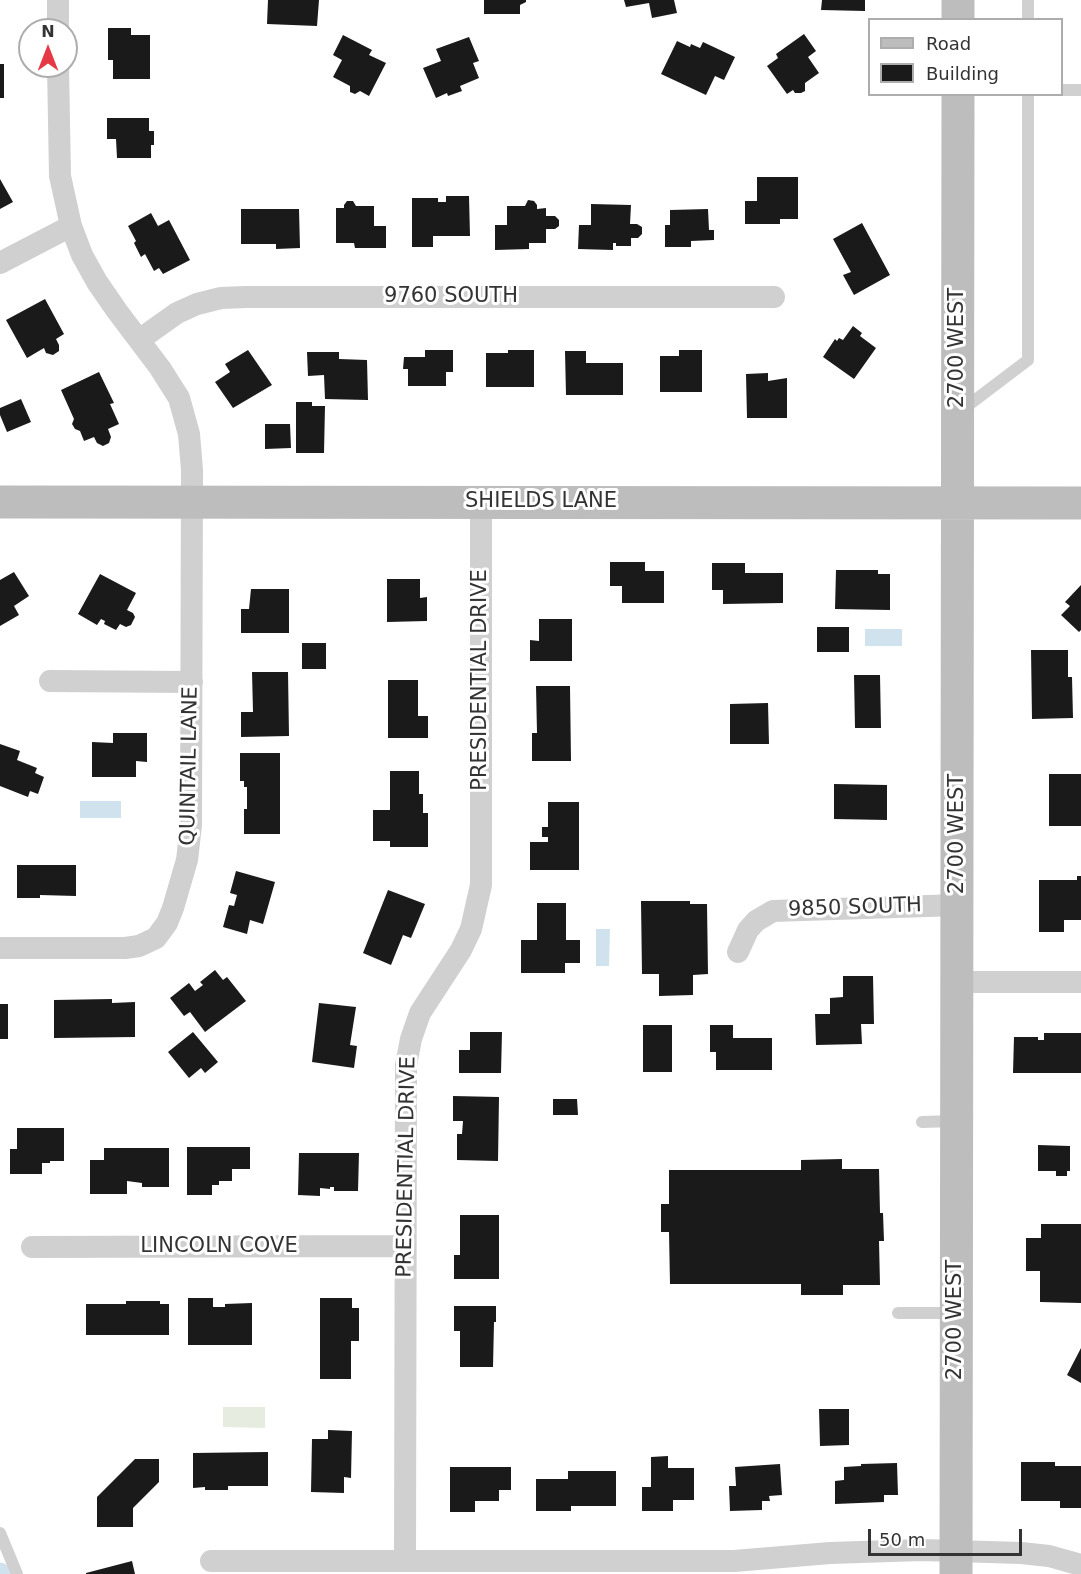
<!DOCTYPE html>
<style>
body{margin:0}
#map{position:relative;width:1081px;height:1574px;overflow:hidden;background:#fff;font-family:"DejaVu Sans",sans-serif}
canvas{display:block}
.legend{position:absolute;left:868px;top:18px;width:195px;height:78px;box-sizing:border-box;background:#fff;border:2px solid #adadad;margin:0;padding:8px 10px;list-style:none;font-size:18px;color:#333}
.legend li{display:flex;align-items:center;gap:12px;height:30px}
.legend b{width:30px;border:2px solid #adadad}
.north{position:absolute;left:18px;top:18px;width:60px;height:60px;box-sizing:border-box;background:#fff;border:2px solid #adadad;border-radius:50%;rotate:0deg;font-size:16px;font-weight:700;line-height:24px;text-align:center;color:#333}
.north::after{content:'';display:block;margin:auto;width:21px;height:27px;background:#e63946;clip-path:polygon(50% 0,100% 100%,50% 72%,0 100%)}
.scale{position:absolute;left:868px;top:1529px;width:154px;height:27px;box-sizing:border-box;border:3px solid #333;border-top:0;padding-left:8px;font-size:18px;line-height:21px;white-space:nowrap;color:#333;-webkit-text-stroke:4px #fff;paint-order:stroke}
</style>
<div id="map">
<canvas width="1081" height="1574"></canvas>
<ul class="legend">
<li><b style="height:8px;background:#bdbdbd"></b>Road</li>
<li><b style="height:16px;background:#1a1a1a"></b>Building</li>
</ul>
<div class="north">N</div>
<div class="scale">50 m</div>
</div>
<script>
const ctx = document.querySelector('canvas').getContext('2d');
ctx.lineJoin = 'round';
function paint(path, color) {
  ctx.fillStyle = color;
  ctx.fill(path, 'evenodd');
}
function toPath(rows) {
  const path = new Path2D();
  for (const r of rows) {
    path.moveTo(r[0], r[1]);
    for (let i = 2; i < r.length; i += 2) path.lineTo(r[i], r[i + 1]);
  }
  return path;
}
function trace(path, color, width, dash) {
  ctx.strokeStyle = color;
  ctx.lineWidth = width;
  ctx.lineCap = dash ? 'butt' : 'round';
  ctx.setLineDash(dash || []);
  ctx.stroke(path);
}
function write(font, color, halo, rows, align = 'center') {
  ctx.font = font + ' "DejaVu Sans",sans-serif';
  ctx.lineWidth = 6;
  ctx.setLineDash([]);
  ctx.textBaseline = 'middle';
  ctx.strokeStyle = halo;
  ctx.fillStyle = color;
  for (const [text, x, y, turn = 0] of rows) {
    ctx.save();
    ctx.translate(x, y);
    ctx.rotate((+turn || 0) * Math.PI / 180);
    ctx.textAlign = isNaN(turn) ? turn : align;
    if (halo) ctx.strokeText(text, 0, 0);
    ctx.fillText(text, 0, 0);
    ctx.restore();
  }
}
const green = toPath([
 [223,1407,265,1407,265,1428,223,1427]
]);
const water = toPath([
 [865,629,902,629,902,646,865,646],
 [80,801,121,801,121,818,80,818],
 [596,929,610,929,609,966,596,966]
]);
const canal = toPath([
 [0,1573,0,1574]
]);
const building = toPath([
 [268,0,319,0,317,26,267,24],
 [484,0,526,0,526,2,520,5,520,14,484,14],
 [624,0,674,0,677,13,652,18,649,3,626,7],
 [822,0,865,0,865,11,821,10],
 [108,28,131,28,131,35,150,35,150,79,113,79,113,60,108,60],
 [804,34,816,51,808,57,819,73,805,83,805,91,801,93,795,93,793,90,787,94,767,66,778,58,776,54],
 [343,35,372,50,369,55,386,63,369,96,360,91,355,94,350,92,350,86,333,77,342,60,333,55],
 [469,37,479,61,473,63,479,78,460,86,462,91,448,96,447,93,436,98,423,68,441,61,436,49],
 [677,41,690,47,691,44,700,48,703,42,735,57,724,80,715,76,706,95,661,74],
 [0,64,4,64,4,98,0,98],
 [107,118,149,118,149,131,154,131,154,145,151,145,151,158,117,158,116,139,107,139],
 [757,177,798,177,798,219,780,219,780,224,745,224,745,201,757,201],
 [0,179,13,202,0,209],
 [446,196,469,196,470,236,433,236,433,247,412,247,412,198,438,198,438,202,446,202],
 [528,200,534,201,537,205,537,209,546,208,546,216,555,216,559,220,559,226,555,229,546,229,546,243,529,243,529,249,495,250,495,225,507,225,507,206,525,206],
 [347,201,353,201,356,206,374,206,374,226,386,226,386,248,355,248,354,243,336,243,336,208,344,208,344,205],
 [591,204,631,205,630,224,637,224,642,227,642,234,638,238,631,238,631,246,616,246,616,243,613,243,613,250,578,249,579,225,591,225],
 [241,209,299,209,300,248,276,249,276,244,241,244],
 [708,209,709,230,714,230,714,240,691,241,691,247,665,247,665,225,670,225,670,210],
 [151,213,158,226,169,220,190,260,163,274,159,268,154,271,145,254,141,257,134,243,136,241,128,226],
 [862,223,890,275,854,295,843,275,851,272,833,239],
 [45,299,64,334,56,339,59,345,59,351,53,355,46,353,44,348,27,358,6,320],
 [853,326,862,333,860,336,876,348,854,379,823,357,835,339,837,341,839,338,843,340],
 [248,350,272,385,233,408,215,382,230,372,225,364],
 [425,350,453,350,453,372,446,372,446,386,408,386,408,369,403,369,404,357,425,357],
 [508,350,534,350,534,387,486,387,486,353,508,353],
 [679,350,702,350,702,392,660,392,660,356,679,356],
 [565,351,586,351,586,363,623,363,623,395,566,395],
 [307,352,339,352,339,359,367,360,368,400,325,399,324,375,308,376],
 [99,372,114,403,110,404,119,424,108,429,111,437,109,443,103,446,97,443,94,437,84,441,80,431,75,429,72,424,74,419,61,390],
 [768,373,768,381,787,378,787,418,747,418,746,374],
 [21,399,31,422,7,432,0,415,0,408],
 [296,402,312,402,312,406,325,406,324,453,296,453],
 [265,424,290,424,291,448,265,449],
 [610,562,645,562,645,571,664,571,664,603,622,603,622,586,610,586],
 [712,563,745,563,745,573,783,573,783,603,723,604,723,590,712,590],
 [836,570,878,570,878,574,890,574,890,610,835,609],
 [14,572,29,596,14,606,19,615,0,626,0,580],
 [100,574,136,593,127,610,133,613,135,617,131,625,126,627,120,624,116,630,104,624,105,621,101,619,97,625,78,614],
 [387,579,420,579,420,598,427,597,427,621,387,622],
 [1081,585,1081,630,1079,632,1061,615,1070,606,1065,602],
 [251,589,289,589,289,633,241,633,241,609,249,609],
 [539,619,572,619,572,661,530,661,530,640,539,641],
 [817,627,849,627,849,652,817,652],
 [302,643,326,643,326,669,302,669],
 [1031,650,1068,650,1068,677,1072,677,1073,718,1032,719],
 [252,672,288,672,289,736,241,737,241,712,253,712],
 [854,675,880,675,881,728,855,728],
 [388,680,418,680,418,716,428,716,428,738,388,738],
 [536,686,570,686,571,761,532,761,532,733,537,733],
 [768,703,769,744,730,744,730,704],
 [113,733,147,733,147,762,136,761,136,777,92,777,92,742,113,743],
 [0,744,20,751,17,760,37,768,35,773,44,777,38,794,30,791,28,797,0,786],
 [240,753,280,753,280,834,244,834,244,809,247,809,247,787,244,787,244,781,240,781],
 [390,771,419,771,419,794,423,794,423,813,428,813,428,847,390,847,390,841,373,841,373,810,390,810],
 [1049,774,1081,774,1081,826,1049,826],
 [834,784,887,785,887,820,834,819],
 [548,802,579,802,579,870,530,870,530,842,548,842,548,837,542,837,542,827,548,827],
 [17,865,76,865,76,896,40,895,40,898,17,898],
 [236,871,275,882,263,924,250,920,247,934,223,927,229,905,234,906,237,895,230,893],
 [1077,876,1081,876,1081,920,1064,920,1064,932,1039,932,1039,880,1077,880],
 [388,890,425,904,411,938,403,935,391,965,363,953],
 [641,901,690,901,690,904,707,904,708,974,693,975,693,995,659,996,659,974,642,974],
 [537,903,566,903,566,940,580,940,580,963,565,963,565,973,521,973,521,940,537,940],
 [215,970,223,980,227,977,246,1001,205,1032,190,1012,184,1016,170,998,189,983,195,991,203,985,200,982],
 [843,976,873,976,874,1024,861,1024,862,1044,816,1045,815,1014,830,1014,830,998,843,997],
 [112,999,112,1003,135,1002,135,1037,54,1038,54,1000],
 [319,1003,356,1007,350,1045,357,1046,354,1068,312,1062],
 [0,1004,8,1004,8,1039,0,1039],
 [643,1025,672,1025,672,1072,643,1072],
 [710,1025,733,1025,733,1038,772,1038,772,1070,716,1070,716,1052,710,1052],
 [193,1032,218,1062,205,1073,201,1068,189,1078,168,1052],
 [470,1032,502,1032,501,1073,459,1073,459,1050,470,1050],
 [1044,1033,1081,1033,1081,1073,1013,1073,1014,1037,1038,1037,1038,1040,1044,1040],
 [453,1096,499,1097,498,1161,457,1160,457,1134,462,1134,463,1121,453,1121],
 [553,1099,577,1099,578,1115,553,1115],
 [17,1128,64,1128,64,1161,50,1161,50,1163,42,1163,42,1174,10,1174,10,1149,17,1149],
 [1038,1145,1070,1146,1070,1171,1067,1171,1067,1176,1056,1176,1056,1171,1038,1171],
 [187,1147,250,1147,250,1169,232,1169,232,1181,219,1181,219,1185,212,1185,212,1195,187,1195],
 [104,1148,169,1148,169,1187,142,1187,142,1183,127,1181,127,1194,90,1194,90,1160,104,1160],
 [299,1153,359,1153,358,1191,334,1191,334,1187,330,1187,330,1189,320,1188,320,1196,298,1195],
 [842,1159,842,1169,879,1169,880,1213,883,1213,884,1241,879,1241,880,1285,843,1285,843,1295,801,1295,801,1284,670,1284,669,1232,661,1232,661,1204,669,1204,669,1170,801,1170,801,1160],
 [460,1215,499,1215,499,1279,454,1279,454,1255,460,1255],
 [1041,1224,1081,1224,1081,1303,1040,1302,1040,1271,1026,1271,1026,1238,1041,1238],
 [188,1298,213,1298,213,1307,225,1307,225,1304,252,1303,252,1345,188,1345],
 [320,1298,352,1298,352,1308,359,1308,359,1341,351,1341,351,1379,320,1379],
 [126,1301,160,1301,160,1304,169,1304,169,1335,86,1335,86,1304,126,1304],
 [454,1306,496,1306,496,1322,494,1322,493,1367,460,1367,460,1331,454,1331],
 [1081,1348,1081,1383,1067,1375],
 [819,1409,849,1409,849,1445,820,1446],
 [328,1430,352,1431,351,1478,344,1477,344,1493,311,1492,312,1439,328,1439],
 [268,1452,268,1486,228,1486,228,1490,205,1490,205,1487,193,1488,193,1453],
 [668,1456,668,1468,694,1468,694,1500,673,1500,673,1511,642,1511,642,1487,651,1487,651,1457],
 [135,1459,159,1459,159,1482,133,1508,133,1527,97,1527,97,1497],
 [1021,1462,1055,1462,1055,1466,1081,1466,1081,1508,1060,1508,1060,1501,1021,1501],
 [897,1463,898,1495,884,1495,884,1502,835,1504,835,1481,844,1480,844,1467,861,1466,861,1464],
 [780,1464,782,1495,769,1496,770,1501,762,1501,762,1510,730,1511,729,1486,736,1486,735,1467],
 [450,1467,511,1467,511,1490,499,1490,499,1501,475,1501,475,1512,450,1512],
 [568,1471,616,1471,616,1506,571,1506,571,1511,536,1511,536,1479,568,1479],
 [132,1561,135,1574,86,1574,86,1573]
]);
const lane = toPath([
 [1028,0,1028,20],
 [1062,90,1081,90],
 [962,410,1028,360,1028,94],
 [922,1122,955,1121],
 [898,1313,956,1313],
 [0,1533,17,1574]
]);
const street = toPath([
 [58,0,58,30],
 [0,263,71,226],
 [139,340,177,313,197,304,221,298,246,297,774,297],
 [50,681,192,682],
 [0,948,125,948,139,946,156,938,167,923,173,908,187,860,191,825,192,470,189,434,179,398,160,368,117,311,97,282,82,255,71,226,60,176,58,66],
 [738,952,748,930,756,921,773,911,958,905],
 [957,982,1081,982],
 [32,1247,405,1246],
 [211,1561,734,1561,830,1553,922,1550,1021,1553,1049,1556,1081,1565],
 [405,1561,406,1065,411,1039,420,1013,461,950,471,929,481,885,481,502]
]);
const secondary = toPath([
 [958,0,958,20],
 [0,502,1081,503],
 [956,1574,958,94]
]);
const streetNames = [
 ["9760 SOUTH",451,297],
 ["2700 WEST",958,348,-90],
 ["SHIELDS LANE",541,502],
 ["PRESIDENTIAL DRIVE",481,680,-90],
 ["QUINTAIL LANE",190,766,-89],
 ["2700 WEST",958,834,-90],
 ["9850 SOUTH",855,908,-2],
 ["PRESIDENTIAL DRIVE",407,1167,-89],
 ["LINCOLN COVE",219,1247],
 ["2700 WEST",956,1320,-90]
];
paint(green, '#e6ecdf');
paint(water, '#cfe2ee');
trace(canal, '#cfe2ee', 21);
paint(building, '#1a1a1a');
trace(lane, '#d0d0d0', 12);
trace(street, '#d0d0d0', 22);
trace(secondary, '#bdbdbd', 33);
write('21px', '#333', '#fff', streetNames);
</script>
